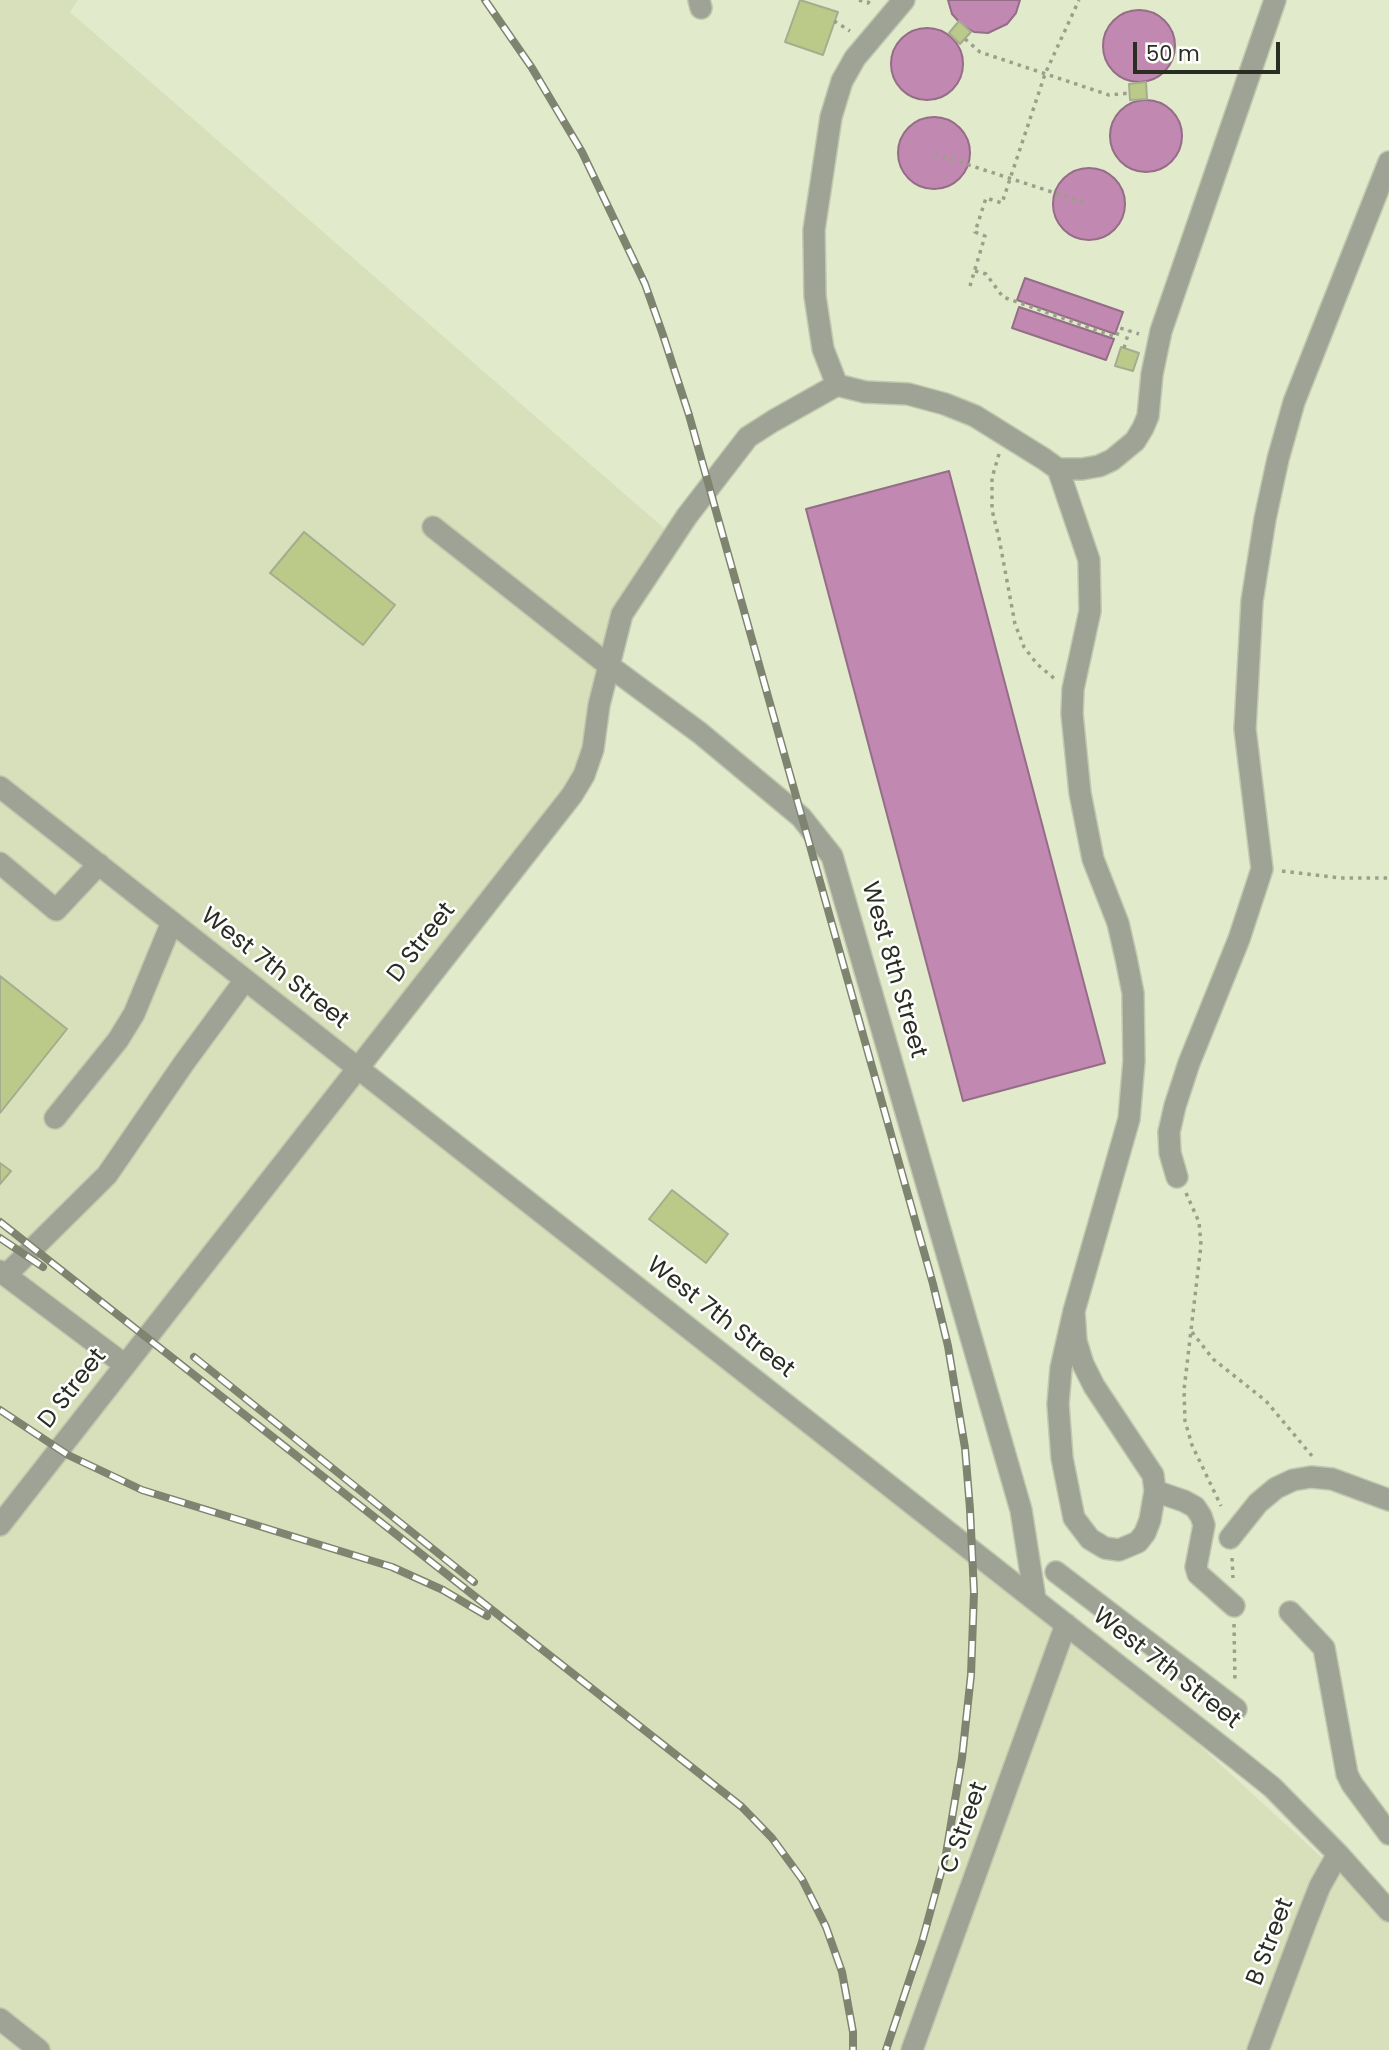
<!DOCTYPE html>
<style>
body{margin:0}
#map{position:relative;width:1389px;height:2050px;overflow:hidden;background:#e2eacc;font-family:Poppins,sans-serif}
canvas{display:block}
.scale{position:absolute;left:1133px;top:42px;width:147px;height:32px;box-sizing:border-box;border:4px solid #2a2d22;border-top:0;padding-left:9px;font-size:21px;line-height:24px;white-space:nowrap;color:#2a2d22;-webkit-text-stroke:5px #fff;paint-order:stroke}
</style>
<div id="map">
<canvas width="1389" height="2050"></canvas>
<div class="scale">50 m</div>
</div>
<script>
const ctx = document.querySelector('canvas').getContext('2d');
ctx.lineJoin = 'round';
function paint(path, color) {
  ctx.fillStyle = color;
  ctx.fill(path, 'evenodd');
}
function toPath(rows) {
  const path = new Path2D();
  for (const r of rows) {
    if (r.length === 3) {
      path.moveTo(r[0] + r[2], r[1]);
      path.arc(r[0], r[1], r[2], 0, 2 * Math.PI);
      continue;
    }
    path.moveTo(r[0], r[1]);
    for (let i = 2; i < r.length; i += 2) path.lineTo(r[i], r[i + 1]);
  }
  return path;
}
function trace(path, color, width, dash) {
  ctx.strokeStyle = color;
  ctx.lineWidth = width;
  ctx.lineCap = dash ? 'butt' : 'round';
  ctx.setLineDash(dash || []);
  ctx.stroke(path);
}
function write(font, color, halo, rows, align = 'center') {
  ctx.font = font + ' Poppins,sans-serif';
  ctx.lineWidth = 5;
  ctx.setLineDash([]);
  ctx.textBaseline = 'middle';
  ctx.strokeStyle = halo;
  ctx.fillStyle = color;
  for (const [text, x, y, turn = 0] of rows) {
    ctx.save();
    ctx.translate(x, y);
    ctx.rotate((+turn || 0) * Math.PI / 180);
    ctx.textAlign = isNaN(turn) ? turn : align;
    if (halo) ctx.strokeText(text, 0, 0);
    ctx.fillText(text, 0, 0);
    ctx.restore();
  }
}
const built = toPath([
 [0,0,78,0,70,12,673,536,608,665,584,775,358,1068,1066,1623,1389,1919,1389,2050,0,2050]
]);
const water = toPath([
 [948,0,1020,0,1016,13,1007,24,988,33,974,32,962,25,952,14,948,0],
 [1139,46,36],
 [927,64,36],
 [1146,136,36],
 [934,153,36],
 [1089,204,36],
 [1025,278,1123,312,1115,334,1017,300,1025,278],
 [1019,307,1114,339,1106,360,1012,328,1019,307],
 [949,471,1105,1063,963,1101,806,509,949,471]
]);
const building = toPath([
 [800,0,838,12,823,55,785,42,800,0],
 [959,21,971,32,960,44,949,33,959,21],
 [1146,82,1147,99,1130,100,1129,84,1146,82],
 [1121,347,1139,353,1133,371,1115,366,1121,347],
 [304,532,395,605,363,645,270,573,304,532],
 [0,976,67,1029,0,1113,0,976],
 [0,1163,11,1171,0,1184,0,1163],
 [672,1190,728,1234,706,1263,649,1219,672,1190]
]);
const path = toPath([
 [859,0,868,3,870,0],
 [834,21,850,31],
 [965,39,980,52,1109,95,1130,93],
 [935,154,1089,204],
 [975,271,986,274,1003,297,1116,337,1120,328,1139,334],
 [970,286,985,236,975,232,986,198,1002,203,1045,74,1079,0],
 [1124,348,1129,331],
 [999,454,992,478,992,510,999,538,1015,624,1024,647,1037,664,1056,680],
 [1282,871,1341,878,1389,878],
 [1186,1193,1199,1222,1201,1245,1184,1390,1185,1421,1192,1445,1221,1506],
 [1192,1332,1213,1359,1266,1401,1312,1456],
 [1232,1558,1233,1578],
 [1234,1624,1235,1683]
]);
const minor = toPath([
 [699,0,701,8],
 [904,0,855,58,842,81,831,117,814,230,815,296,823,349,837,385,865,392,908,394,945,404,975,416,1044,459,1058,469,1089,560,1090,611,1073,689,1072,714,1080,793,1093,859,1118,923,1126,958,1133,993,1134,1061,1129,1119,1074,1311,1061,1368,1058,1404,1062,1458,1074,1518,1090,1539,1105,1548,1119,1550,1138,1542,1145,1533,1150,1520,1155,1491,1153,1475,1094,1386,1083,1364,1076,1341,1074,1311],
 [1058,469,1082,469,1099,466,1112,460,1135,441,1143,428,1148,416,1152,374,1161,331,1275,0],
 [433,527,608,665,700,733,801,817,832,856,1021,1510,1035,1599],
 [0,787,1237,1759,1272,1787,1338,1854,1389,1911],
 [0,863,56,910,99,864],
 [55,1118,118,1040,134,1014,172,922],
 [1177,1177,1170,1153,1169,1132,1175,1106,1189,1063,1239,939,1262,869,1245,729,1252,601,1265,519,1278,459,1294,402,1389,162],
 [0,1271,125,1365],
 [6,1275,107,1175,184,1063,245,980],
 [1155,1491,1184,1501,1195,1507,1201,1516,1204,1525,1196,1567,1198,1574,1234,1606],
 [0,1525,572,795,584,775,593,749,599,705,622,614,687,516,748,437,773,421,837,385],
 [1230,1538,1258,1503,1276,1488,1293,1480,1311,1477,1332,1479,1389,1500],
 [1056,1572,1236,1709],
 [1290,1612,1324,1648,1347,1774,1352,1784,1389,1834],
 [0,2019,39,2050],
 [912,2050,1066,1624],
 [1258,2050,1305,1924,1320,1886,1338,1854]
]);
const rail = toPath([
 [485,0,532,68,582,152,645,284,663,335,689,415,933,1284,948,1346,965,1448,970,1509,974,1592,971,1675,962,1758,946,1854,922,1942,886,2050],
 [0,1222,742,1807,772,1838,802,1879,826,1927,842,1972,853,2032,853,2050],
 [0,1238,43,1267],
 [194,1357,474,1582],
 [0,1410,68,1455,142,1490,392,1567,443,1590,487,1616]
]);
const streetNames = [
 ["D Street",422,943,-52],
 ["West 7th Street",274,969,38],
 ["West 8th Street",893,970,74],
 ["West 7th Street",720,1318,38],
 ["D Street",73,1389,-52],
 ["West 7th Street",1166,1669,38],
 ["C Street",965,1828,-70],
 ["B Street",1271,1942,-69]
];
paint(built, '#d7e0bb');
paint(water, '#c189b1');
trace(water, '#946d86', 2);
paint(building, '#bbca89');
trace(building, '#a5ac8f', 2);
trace(minor, '#c1c8ad', 24);
trace(path, '#9aa089', 3.5, [3.5, 5]);
trace(minor, '#9fa396', 21);
trace(rail, '#7e8470', 8);
trace(rail, '#fff', 5, [16]);
write('24px', '#2a2d22', '#fff', streetNames);
</script>
